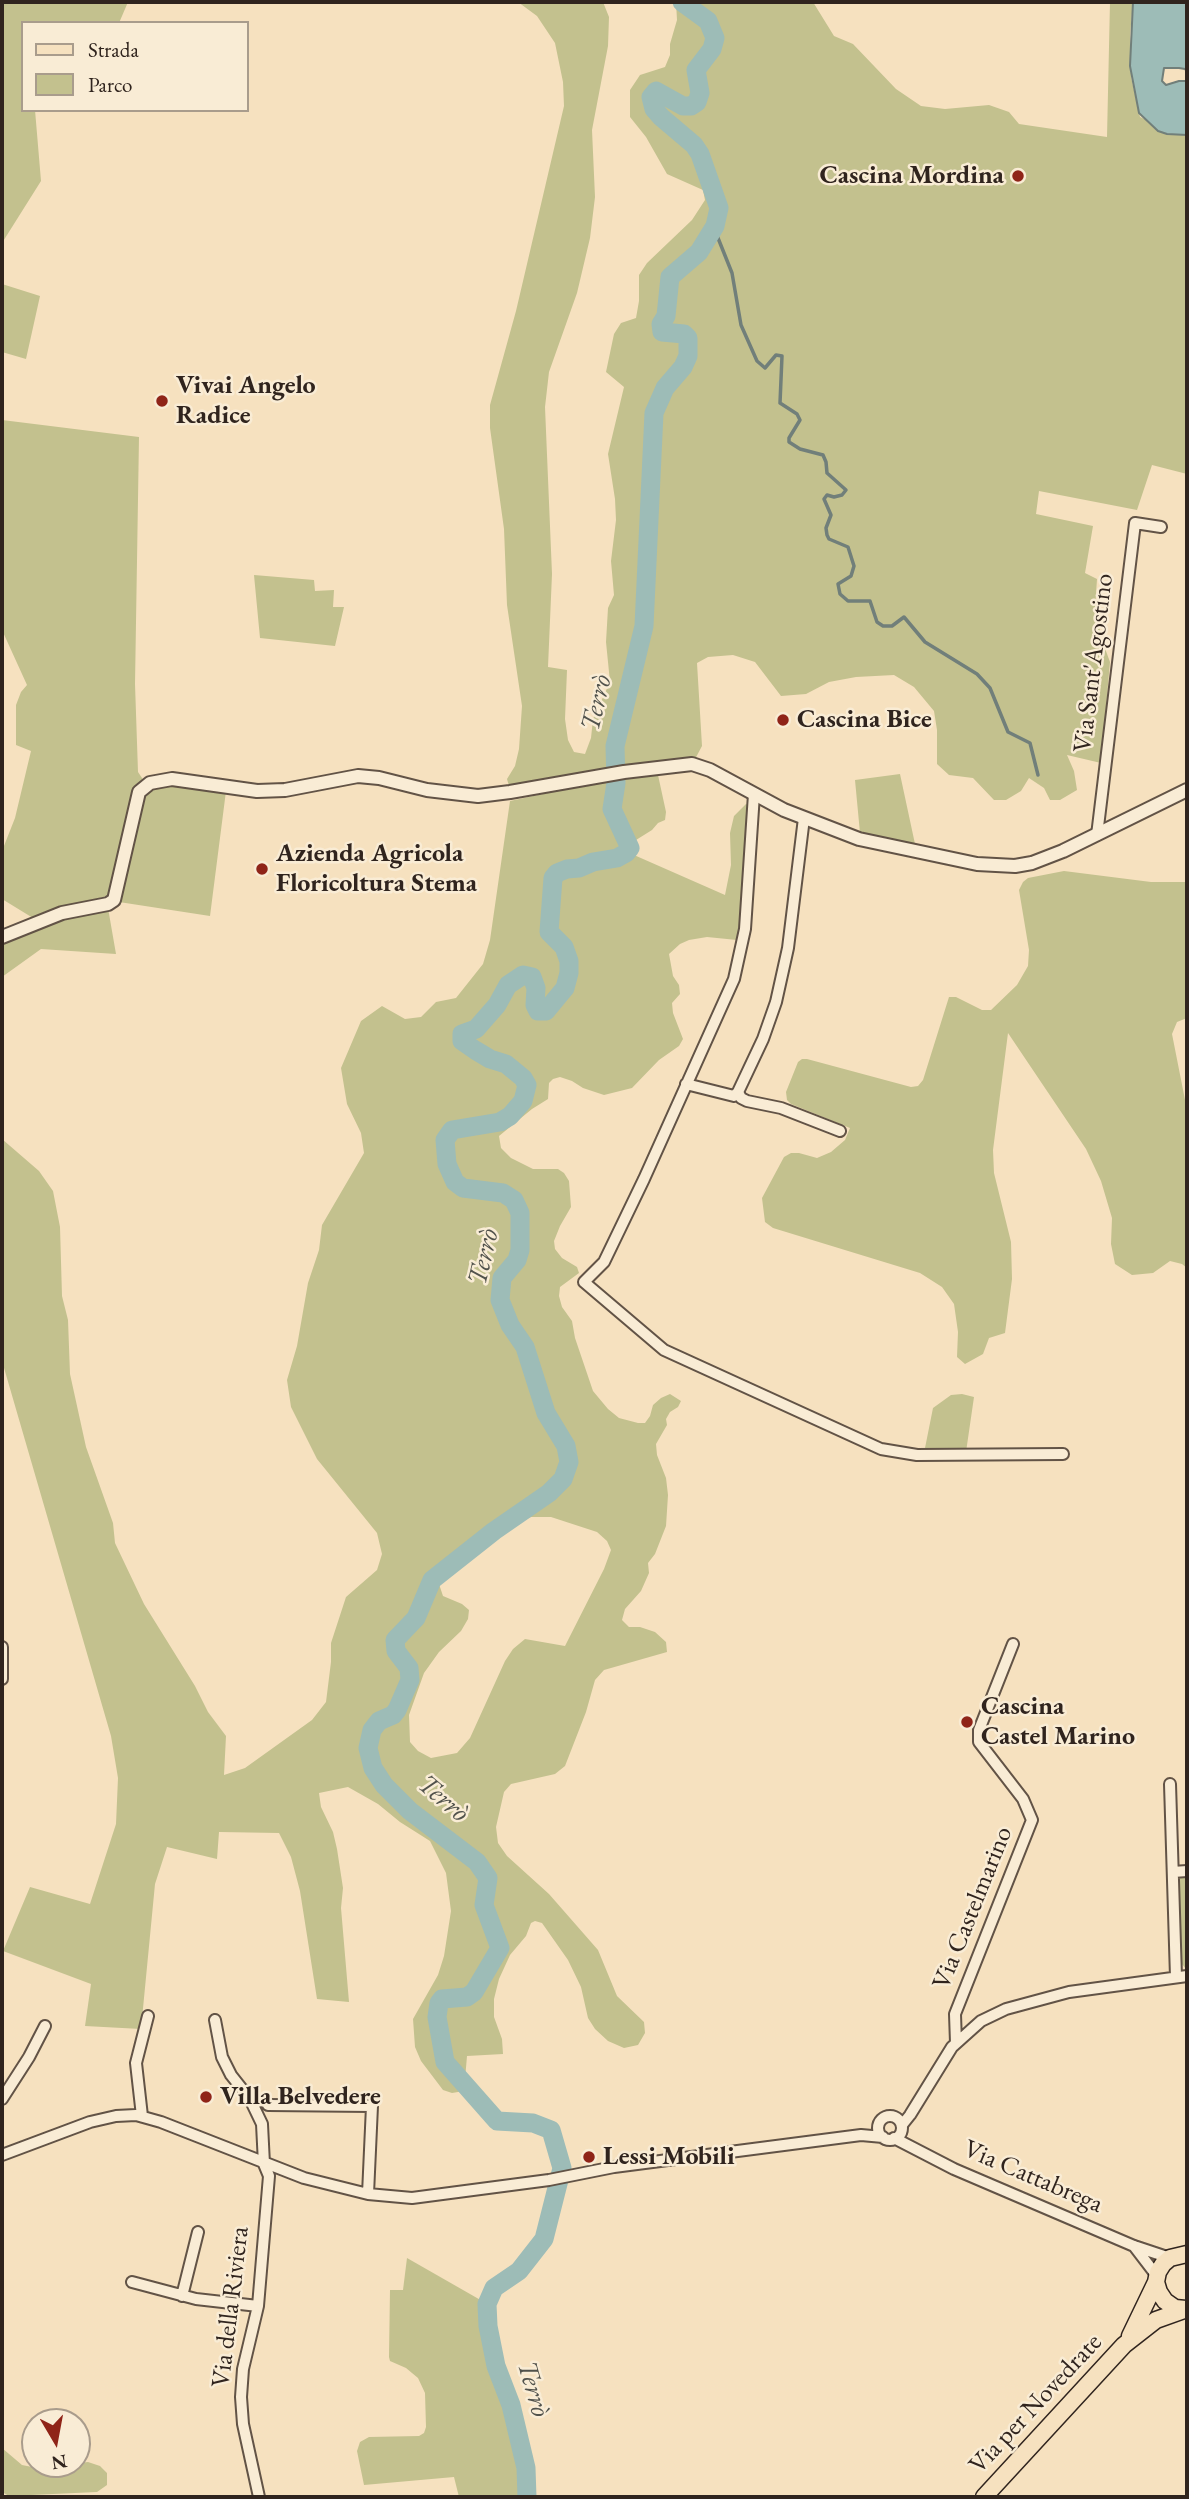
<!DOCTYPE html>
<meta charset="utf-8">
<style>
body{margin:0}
#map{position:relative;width:1189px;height:2499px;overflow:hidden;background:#f6e1bf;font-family:"EB Garamond",serif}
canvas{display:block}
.frame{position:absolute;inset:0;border:4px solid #30241e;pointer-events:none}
.legend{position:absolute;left:21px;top:21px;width:228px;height:91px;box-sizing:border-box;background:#f9ecd5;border:2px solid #a99c8c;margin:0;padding:9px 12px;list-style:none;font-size:21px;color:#30241e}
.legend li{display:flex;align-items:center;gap:14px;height:35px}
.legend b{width:35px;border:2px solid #a99c8c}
.north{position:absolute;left:21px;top:2408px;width:70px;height:70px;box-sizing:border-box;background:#f9ecd5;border:2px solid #a99c8c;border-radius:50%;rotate:170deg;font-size:19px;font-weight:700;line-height:28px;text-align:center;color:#30241e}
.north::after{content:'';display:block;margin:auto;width:24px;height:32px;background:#8f2418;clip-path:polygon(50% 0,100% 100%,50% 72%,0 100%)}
</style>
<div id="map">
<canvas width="1189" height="2499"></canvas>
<div class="frame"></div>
<ul class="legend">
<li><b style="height:9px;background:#f6e1bf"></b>Strada</li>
<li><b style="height:19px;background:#c3c18e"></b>Parco</li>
</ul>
<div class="north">N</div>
</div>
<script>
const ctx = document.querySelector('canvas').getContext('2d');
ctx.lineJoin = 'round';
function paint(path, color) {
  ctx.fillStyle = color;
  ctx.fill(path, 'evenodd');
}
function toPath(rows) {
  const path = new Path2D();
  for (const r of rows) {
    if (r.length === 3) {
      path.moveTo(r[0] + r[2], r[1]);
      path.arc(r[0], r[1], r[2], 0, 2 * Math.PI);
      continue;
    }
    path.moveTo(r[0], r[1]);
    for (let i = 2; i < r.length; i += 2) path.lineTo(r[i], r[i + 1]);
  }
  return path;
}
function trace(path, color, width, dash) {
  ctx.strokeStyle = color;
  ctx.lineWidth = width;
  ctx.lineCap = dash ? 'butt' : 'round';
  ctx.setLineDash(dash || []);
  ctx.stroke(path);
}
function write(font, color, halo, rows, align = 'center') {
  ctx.font = font + ' "EB Garamond",serif';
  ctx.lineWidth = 5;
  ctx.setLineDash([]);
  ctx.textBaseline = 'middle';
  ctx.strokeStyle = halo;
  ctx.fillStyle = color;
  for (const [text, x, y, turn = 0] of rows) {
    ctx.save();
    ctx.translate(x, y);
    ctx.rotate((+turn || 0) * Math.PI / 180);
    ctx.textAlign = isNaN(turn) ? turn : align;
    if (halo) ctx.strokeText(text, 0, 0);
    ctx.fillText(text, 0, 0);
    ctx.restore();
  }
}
const green = toPath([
 [2,2,128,2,119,23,23,23,23,110,35,110,41,181,2,243],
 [518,2,603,2,609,17,608,46,592,130,595,197,590,238,577,293,549,372,545,407,552,574,548,667,567,670,565,719,568,740,574,752,585,754,591,738,593,719,610,682,606,642,608,608,614,595,611,561,616,520,615,499,608,454,624,387,606,372,614,334,621,323,636,318,639,301,639,275,647,263,692,220,705,200,703,190,667,174,646,137,630,117,630,90,640,75,665,67,670,55,670,44,677,20,676,2,813,2,834,36,853,44,896,89,921,106,945,109,989,105,1009,112,1019,124,1107,137,1110,2,1133,2,1130,35,1131,77,1140,117,1178,134,1187,135,1187,474,1152,465,1137,510,1039,491,1036,514,1093,526,1085,573,1097,579,1095,609,1103,643,1110,662,1101,763,1067,755,1074,771,1077,790,1060,800,1050,800,1044,788,1029,778,1021,791,1006,800,994,800,973,778,949,775,937,764,937,730,934,711,914,687,894,675,856,677,829,682,806,694,781,696,755,662,733,655,708,657,697,663,702,746,694,761,509,786,507,779,515,766,519,749,522,706,507,605,504,529,490,428,490,405,516,311,564,106,563,82,555,43,537,16],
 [2,284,40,296,26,359,2,352],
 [2,420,139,437,135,684,138,772,144,781,134,790,110,895,33,918,2,899,2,851,15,818,31,751,16,745,16,705,21,692,27,685,2,630],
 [254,575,314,580,315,591,334,590,333,607,344,607,335,646,260,638],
 [900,774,915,844,860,833,855,780],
 [658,775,666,812,665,820,658,823,652,830,636,840,634,855,725,895,731,865,730,833,734,816,746,804,758,810,737,940,707,937,689,940,680,944,669,954,673,976,679,985,680,994,672,1003,673,1013,683,1039,679,1046,659,1060,632,1088,604,1095,583,1088,572,1081,560,1077,553,1079,549,1083,548,1099,532,1109,499,1136,501,1148,511,1158,533,1169,558,1169,564,1173,569,1181,571,1207,560,1226,554,1241,555,1249,562,1258,577,1267,579,1273,560,1287,559,1296,562,1307,572,1321,575,1338,593,1391,608,1409,619,1418,638,1423,645,1423,650,1416,653,1405,661,1398,670,1394,681,1401,678,1407,670,1412,666,1419,667,1425,656,1444,657,1455,666,1478,668,1495,666,1526,655,1554,648,1563,649,1573,641,1591,625,1609,622,1620,629,1627,640,1627,655,1632,666,1642,667,1652,604,1670,595,1680,586,1712,565,1766,555,1774,511,1784,504,1792,496,1827,498,1843,507,1856,549,1894,598,1950,617,1996,644,2022,645,2033,638,2045,624,2048,608,2041,595,2029,588,2018,581,1987,568,1960,542,1923,535,1921,531,1923,526,1936,510,1955,499,1979,494,1999,494,2017,502,2039,503,2054,467,2056,464,2091,452,2093,443,2090,421,2061,415,2047,413,2019,438,1975,444,1956,451,1911,446,1873,430,1841,400,1822,378,1804,348,1787,319,1793,321,1807,333,1832,337,1849,343,1888,341,1908,349,2002,317,1999,300,1891,291,1857,279,1833,219,1832,217,1859,167,1847,155,1884,141,2029,85,2026,91,1984,3,1951,30,1887,90,1904,116,1824,118,1778,111,1736,2,1361,2,1139,39,1171,53,1191,60,1227,62,1296,68,1320,70,1374,86,1447,113,1523,115,1543,144,1604,195,1686,208,1712,226,1736,224,1775,245,1768,312,1720,326,1702,331,1662,331,1643,346,1597,377,1570,382,1554,377,1533,317,1459,291,1407,287,1380,297,1346,308,1283,319,1250,322,1225,364,1153,361,1133,347,1104,341,1068,361,1021,382,1006,405,1019,421,1017,436,1002,456,998,483,964,490,940,510,801,599,782],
 [531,1517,551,1517,597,1532,607,1541,611,1550,604,1569,565,1646,525,1639,513,1649,505,1661,470,1738,457,1753,431,1758,418,1751,410,1742,409,1715,424,1673,439,1652,461,1631,468,1619,469,1610,462,1604,443,1596,439,1584,512,1525],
 [167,785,226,791,210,916,119,902,140,807,145,796,152,788],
 [1064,871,1151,882,1187,882,1187,1018,1177,1022,1172,1034,1187,1110,1187,1268,1182,1264,1170,1261,1153,1273,1132,1275,1115,1264,1111,1244,1112,1218,1101,1181,1086,1149,1008,1033,993,1150,994,1173,1011,1242,1012,1279,1005,1333,989,1338,983,1354,965,1364,957,1357,958,1332,954,1304,942,1287,920,1273,773,1228,765,1222,762,1198,784,1157,791,1153,799,1153,817,1158,831,1152,845,1140,850,1128,791,1104,787,1100,786,1092,798,1062,802,1059,807,1059,911,1087,918,1086,923,1080,949,997,956,997,982,1010,991,1010,1017,985,1028,966,1029,950,1019,890,1023,882,1028,878],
 [108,908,116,954,41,949,2,977,2,940,64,919],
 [962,1394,974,1397,966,1452,924,1453,933,1408,951,1395],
 [1187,1868,1187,1970,1181,1963,1178,1869],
 [407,2258,491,2306,492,2327,524,2432,529,2497,459,2497,454,2477,364,2485,357,2451,360,2442,369,2437,419,2436,424,2433,426,2427,425,2393,418,2378,406,2368,390,2361,389,2357,390,2290,403,2290],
 [2,2448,22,2465,37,2468,88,2462,100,2466,107,2473,107,2485,97,2492,9,2496,2,2492]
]);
const water = toPath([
 [1133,2,1187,2,1187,72,1185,69,1179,68,1164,68,1162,81,1166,85,1179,81,1187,81,1187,135,1167,134,1158,131,1139,113,1130,66,1133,2]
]);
const stream = toPath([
 [714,228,732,273,741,325,757,361,765,368,776,355,782,356,780,403,797,414,800,420,789,438,789,442,800,449,823,455,826,462,827,473,846,490,842,495,834,497,827,495,824,499,831,515,826,528,827,535,829,539,848,547,854,566,851,576,838,584,840,594,848,601,870,601,877,622,883,626,892,626,904,617,925,642,977,674,990,688,1008,732,1030,743,1038,775]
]);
const river = toPath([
 [527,2497,526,2468,511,2405,496,2366,488,2326,487,2304,494,2288,519,2271,544,2239,562,2168,551,2130,533,2123,497,2121,445,2062,437,2017,439,2003,442,1999,467,1997,474,1992,500,1948,484,1905,488,1878,477,1862,410,1811,384,1785,373,1768,368,1748,372,1730,379,1721,393,1715,397,1710,410,1680,409,1668,396,1651,395,1640,416,1618,432,1580,494,1531,549,1493,563,1479,569,1462,566,1446,546,1413,525,1347,510,1325,500,1300,502,1278,517,1260,520,1250,520,1213,514,1200,503,1193,463,1188,455,1182,447,1164,445,1140,452,1130,500,1122,510,1116,523,1101,527,1085,523,1078,506,1064,490,1059,475,1050,462,1041,462,1034,476,1029,497,1005,508,985,523,975,532,977,536,988,535,1005,538,1011,546,1011,565,988,569,973,569,961,564,947,549,932,553,878,557,873,567,869,579,868,593,862,617,858,626,853,630,848,612,809,616,783,615,746,644,626,654,413,665,388,683,367,688,356,688,338,684,334,662,332,661,324,666,316,670,277,699,252,715,226,719,208,700,154,694,145,661,117,654,109,651,97,656,91,683,106,691,106,697,102,700,93,696,70,712,49,715,38,708,21,682,2]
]);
const minor = toPath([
 [754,794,745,929,734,979,644,1179,604,1262,584,1282,664,1350,881,1449,917,1455,1063,1454],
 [1097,835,1135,523,1161,527],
 [686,1084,734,1096,738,1092,763,1039,776,1002,788,948,804,818],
 [738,1092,741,1098,747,1101,781,1108,840,1131],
 [2,1647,2,1679],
 [1170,1784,1176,1977],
 [1173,1872,1187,1871],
 [215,2020,222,2057,231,2075,250,2099,262,2124,264,2164,269,2176,258,2306,243,2369,241,2397,243,2424,259,2497],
 [956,2043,955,2014,1032,1820,1023,1799,979,1742,979,1730,1013,1644],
 [2,2099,29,2057,45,2026],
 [268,2105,372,2106,368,2194],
 [142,2116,136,2063,148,2016],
 [890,2128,12],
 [902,2125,910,2115,952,2047,981,2021,1006,2009,1069,1992,1187,1976],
 [894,2138,954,2169,1134,2246,1170,2258],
 [2,2155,90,2122,116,2116,136,2115,161,2122,304,2178,368,2194,412,2198,549,2180,614,2167,861,2135,883,2137],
 [1134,2246,1157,2276],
 [132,2282,196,2299,258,2306],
 [182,2296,198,2232]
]);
const tertiary = toPath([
 [2,937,62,913,108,904,114,900,139,792,150,783,172,779,257,791,285,790,358,776,379,778,427,790,478,796,510,792,624,772,692,764,710,770,784,810,859,839,977,864,1015,866,1032,863,1063,851,1187,790]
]);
const primary = toPath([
 [1186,2309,1175,2308,1165,2301,1159,2292,1156,2282,1158,2272,1163,2264,1170,2258,1187,2254],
 [1130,2336,1156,2282],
 [984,2497,1124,2345,1156,2320,1187,2309]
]);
const markers = [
 [1018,176,7,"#8f2418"],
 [162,401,7,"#8f2418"],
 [783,720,7,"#8f2418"],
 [262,869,7,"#8f2418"],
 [967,1722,7,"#8f2418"],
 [206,2097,7,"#8f2418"],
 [589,2157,7,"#8f2418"]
];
const poiNames = [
 ["Cascina Mordina",1004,176,"right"],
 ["Vivai Angelo",176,386],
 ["Radice",176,416],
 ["Cascina Bice",797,720],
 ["Azienda Agricola",276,854],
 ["Floricoltura Stema",276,884],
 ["Cascina",981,1707],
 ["Castel Marino",981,1737],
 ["Villa Belvedere",220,2097],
 ["Lessi Mobili",603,2157]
];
const streetNames = [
 ["Via Sant'Agostino",1094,663,-83],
 ["Via Castelmarino",973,1908,-68],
 ["Via Cattabrega",1033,2177,23],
 ["Via della Riviera",231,2307,-83],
 ["Via per Novedrate",1036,2404,-47]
];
const waterNames = [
 ["Terrò",597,703,-77],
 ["Terrò",484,1257,-77],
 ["Terrò",443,1799,40],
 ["Terrò",533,2389,74]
];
paint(green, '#c3c18e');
paint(water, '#9dbcb7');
trace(water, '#717f7a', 2);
trace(stream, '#717f7a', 3.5);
trace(river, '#9dbcb7', 19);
trace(minor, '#625346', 14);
trace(tertiary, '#625346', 16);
trace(primary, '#30241e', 19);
trace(minor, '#f9ecd5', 10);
trace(tertiary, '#f9ecd5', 12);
trace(primary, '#f6e1bf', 16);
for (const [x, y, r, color] of markers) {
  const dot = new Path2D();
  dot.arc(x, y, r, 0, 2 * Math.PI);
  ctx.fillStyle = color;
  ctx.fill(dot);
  trace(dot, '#f9ecd5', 2.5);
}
write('bold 26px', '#30241e', '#f9ecd5', poiNames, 'left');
write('26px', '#30241e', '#f9ecd5', streetNames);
write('italic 28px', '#51524c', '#f9ecd5', waterNames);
</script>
